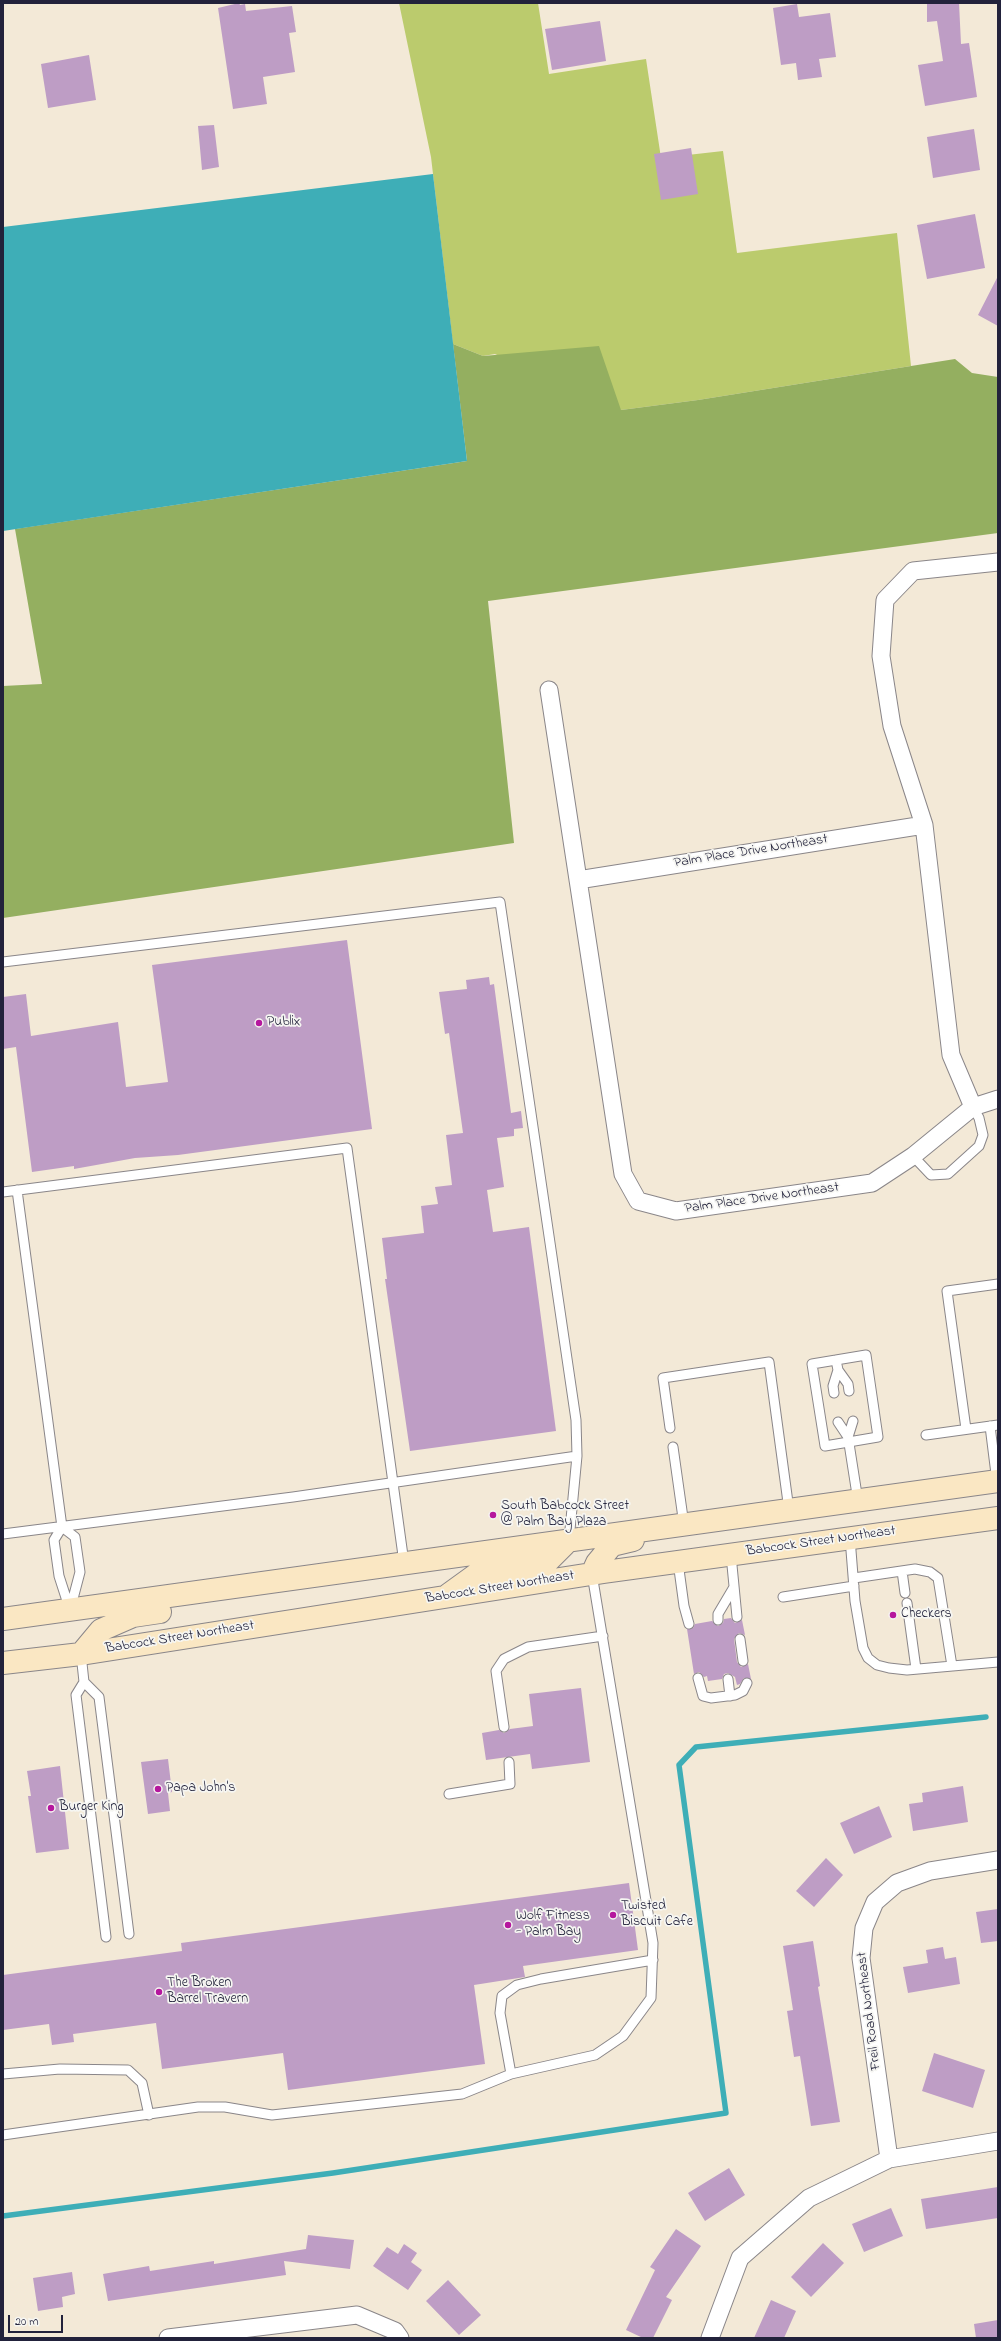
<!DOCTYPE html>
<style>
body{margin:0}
#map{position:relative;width:1001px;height:2341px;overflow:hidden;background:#f3e9d7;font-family:"Indie Flower",sans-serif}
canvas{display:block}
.frame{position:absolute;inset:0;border:4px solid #22223b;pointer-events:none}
.scale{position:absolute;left:8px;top:2315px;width:55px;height:18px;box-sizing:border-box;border:2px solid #22223b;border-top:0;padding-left:5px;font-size:12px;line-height:14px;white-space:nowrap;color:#22223b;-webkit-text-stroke:3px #f6f6f2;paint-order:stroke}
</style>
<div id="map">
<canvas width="1001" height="2341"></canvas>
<div class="frame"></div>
<div class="scale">20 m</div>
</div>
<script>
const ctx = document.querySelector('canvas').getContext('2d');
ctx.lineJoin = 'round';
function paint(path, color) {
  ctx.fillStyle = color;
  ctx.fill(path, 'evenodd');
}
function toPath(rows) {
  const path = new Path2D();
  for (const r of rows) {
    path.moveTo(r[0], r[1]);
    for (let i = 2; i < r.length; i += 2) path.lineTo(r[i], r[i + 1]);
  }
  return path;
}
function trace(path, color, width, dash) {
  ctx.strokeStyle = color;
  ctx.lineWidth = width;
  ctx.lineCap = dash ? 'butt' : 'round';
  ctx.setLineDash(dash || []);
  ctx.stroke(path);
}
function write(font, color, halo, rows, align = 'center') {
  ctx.font = font + ' "Indie Flower",sans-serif';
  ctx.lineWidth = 3.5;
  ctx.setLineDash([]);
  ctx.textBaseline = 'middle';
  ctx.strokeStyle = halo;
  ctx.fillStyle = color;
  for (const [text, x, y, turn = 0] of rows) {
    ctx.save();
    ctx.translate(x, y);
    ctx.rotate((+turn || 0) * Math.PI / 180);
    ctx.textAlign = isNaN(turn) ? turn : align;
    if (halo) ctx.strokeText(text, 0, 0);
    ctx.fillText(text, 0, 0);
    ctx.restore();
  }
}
const green = toPath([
 [399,3,538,3,549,74,646,59,661,158,723,151,737,253,897,233,911,366,698,400,621,410,495,354,483,356,453,344,431,157]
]);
const forest = toPath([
 [453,344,483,356,599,346,621,410,698,400,955,359,972,373,998,377,998,533,488,601,514,843,3,918,3,686,42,684,15,529,467,461]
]);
const water = toPath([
 [433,174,467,461,3,531,3,227]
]);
const stream = toPath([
 [3,2216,333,2173,726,2113,679,1765,696,1747,986,1717]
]);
const building = toPath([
 [239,3,240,5,245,4,246,11,292,6,296,32,289,33,295,72,263,77,267,104,233,109,218,8],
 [927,3,959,3,961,44,969,43,977,97,925,106,918,65,943,61,937,21,927,22],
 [797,4,799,17,830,13,836,57,819,59,822,77,798,80,796,63,781,65,773,8],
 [600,21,606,61,552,70,545,29],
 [89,55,96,100,48,108,41,64],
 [214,125,219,167,202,170,198,126],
 [974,129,980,170,933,178,927,137],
 [691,148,698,194,661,200,654,154],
 [975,214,985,268,927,279,917,225],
 [998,276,998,326,978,315],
 [347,940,372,1129,178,1155,135,1158,74,1169,74,1166,32,1172,16,1047,3,1049,3,997,26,994,31,1036,118,1022,126,1087,168,1082,152,965],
 [489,977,490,985,494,984,511,1113,521,1111,523,1128,514,1129,514,1136,497,1138,504,1187,487,1190,493,1232,529,1227,556,1431,410,1451,385,1279,387,1279,382,1238,424,1233,421,1206,438,1204,435,1187,452,1185,446,1135,463,1133,449,1033,445,1034,439,992,467,989,466,980],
 [731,1618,735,1623,742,1620,745,1635,739,1633,734,1639,737,1662,741,1667,748,1664,751,1679,744,1678,740,1684,737,1685,735,1677,728,1673,724,1674,722,1679,708,1681,707,1676,704,1677,699,1672,694,1674,687,1629,693,1628,695,1624,712,1621,718,1626,723,1623,724,1619],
 [581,1688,590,1762,532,1769,530,1754,486,1760,482,1733,499,1730,504,1733,510,1729,533,1726,529,1694],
 [168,1759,172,1792,168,1793,170,1811,148,1814,141,1762],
 [60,1766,69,1849,36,1853,28,1796,31,1796,27,1771],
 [963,1786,968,1822,913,1831,909,1804,923,1802,922,1793],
 [879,1806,892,1837,854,1854,840,1823],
 [826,1858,843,1875,814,1907,796,1891],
 [629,1883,638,1950,523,1966,525,1977,474,1985,485,2064,288,2090,283,2053,162,2069,156,2023,73,2034,74,2042,52,2045,49,2024,3,2030,3,1975,182,1951,181,1943],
 [998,1909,998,1941,981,1943,976,1912],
 [813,1941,820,1986,818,1987,840,2122,811,2126,800,2056,794,2057,787,2011,793,2010,783,1946],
 [943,1947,945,1959,956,1957,960,1984,908,1993,903,1967,928,1963,926,1950],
 [934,2053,985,2070,973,2108,922,2091],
 [729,2168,745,2195,705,2221,688,2193],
 [998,2187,998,2218,926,2229,921,2199],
 [891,2208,903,2236,864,2252,852,2224],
 [676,2229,701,2246,666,2297,672,2300,653,2338,643,2338,626,2330,655,2270,650,2267],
 [308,2235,354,2240,350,2269,284,2261,286,2275,108,2301,103,2274,149,2266,150,2271,214,2261,214,2264,306,2249],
 [823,2243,844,2263,811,2297,791,2277],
 [404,2244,417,2253,411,2262,422,2270,408,2290,373,2266,387,2247,398,2254],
 [72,2272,75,2294,62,2297,63,2307,38,2311,33,2278],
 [448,2280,481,2315,459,2335,426,2301],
 [771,2300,796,2311,784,2338,754,2338],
 [998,2320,998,2338,976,2338,974,2324]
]);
const service = toPath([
 [3,962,500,902,576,1420,577,1456,569,1540],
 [913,1156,931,1175,948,1174,979,1146,983,1135,979,1118,973,1107],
 [17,1190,62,1527,54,1540,59,1576,70,1610],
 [3,1192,347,1148,404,1563],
 [866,1355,878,1437,825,1446,812,1364,866,1355],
 [836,1360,838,1370,848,1384,849,1391],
 [834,1393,833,1386,838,1370],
 [838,1422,848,1437,858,1501],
 [990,1426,997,1482],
 [670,1428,663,1378,769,1362,789,1510],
 [966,1429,947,1291,998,1284],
 [926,1435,998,1425],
 [848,1437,853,1421],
 [673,1447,684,1525],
 [62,1527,75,1537,80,1572,70,1610],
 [3,1534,293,1497,577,1456],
 [850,1538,855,1601,863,1648,868,1658,877,1665,889,1668,907,1670,998,1662],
 [731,1555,737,1617],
 [678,1562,684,1606,689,1624],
 [902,1571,905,1593],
 [854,1578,915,1569,930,1572,938,1578,952,1666],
 [783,1597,854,1586],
 [907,1603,916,1669],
 [718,1620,718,1614,734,1587],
 [740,1639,743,1661],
 [81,1654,84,1682,99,1697,129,1934],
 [698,1678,703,1696,711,1698,735,1695,743,1691,747,1683],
 [728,1679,730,1696],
 [84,1682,76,1695,106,1937],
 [504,1727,496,1671,504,1659,528,1647,603,1636],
 [449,1794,510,1784,509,1762],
 [3,2074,60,2069,128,2070,142,2083,149,2115],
 [511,2074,500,2013,502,1996,517,1985,541,1979,653,1960],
 [3,2135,198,2107,225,2107,272,2115,462,2094,511,2074,595,2055,623,2036,651,1998,653,1943,592,1574]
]);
const minor = toPath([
 [998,562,913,571,885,600,881,656,892,726,924,825,951,1055,973,1107,998,1099],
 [549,690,623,1174,638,1201,676,1211,872,1183,913,1156,973,1107],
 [578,880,924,825],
 [889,2159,861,1958,864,1928,875,1902,897,1883,930,1871,998,1860],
 [168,2338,357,2315,395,2331,400,2338],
 [710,2338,740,2258,809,2198,889,2159,998,2141]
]);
const secondary = toPath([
 [592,1574,597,1563,612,1545,633,1540],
 [448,1595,477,1574,547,1562,569,1540],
 [3,1619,998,1481],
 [81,1654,101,1630,133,1616,160,1612],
 [3,1663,81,1654,604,1572,998,1518]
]);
const markers = [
 [259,1023,4,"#b5179e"],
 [493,1515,4,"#b5179e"],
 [893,1615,4,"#b5179e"],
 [158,1789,4,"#b5179e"],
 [51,1808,4,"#b5179e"],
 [613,1915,4,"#b5179e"],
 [508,1925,4,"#b5179e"],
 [159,1992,4,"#b5179e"]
];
const streetNames = [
 ["Palm Place Drive Northeast",751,852,-9],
 ["Palm Place Drive Northeast",762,1199,-8],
 ["Babcock Street Northeast",821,1542,-8],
 ["Babcock Street Northeast",500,1588,-9],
 ["Babcock Street Northeast",180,1638,-9],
 ["Freil Road Northeast",870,2011,-97]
];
const poiNames = [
 ["Publix",267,1023],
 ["South Babcock Street",501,1507],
 ["@ Palm Bay Plaza",501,1523],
 ["Checkers",901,1615],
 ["Papa John's",166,1789],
 ["Burger King",59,1808],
 ["Twisted",621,1907],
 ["Biscuit Cafe",621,1923],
 ["Wolf Fitness",516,1917],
 ["- Palm Bay",516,1933],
 ["The Broken",167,1984],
 ["Barrel Travern",167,2000]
];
paint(green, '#bbcb6d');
paint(forest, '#94af60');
paint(water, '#3eaeb7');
trace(stream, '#3eaeb7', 5.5);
paint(building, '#be9dc5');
trace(service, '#8a8689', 11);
trace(minor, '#8a8689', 19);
trace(secondary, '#8a8689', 24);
trace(service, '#fff', 9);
trace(minor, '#fff', 17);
trace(secondary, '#fae7c3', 22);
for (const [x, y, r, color] of markers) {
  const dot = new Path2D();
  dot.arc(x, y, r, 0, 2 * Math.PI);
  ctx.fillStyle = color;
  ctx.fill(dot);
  trace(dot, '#f6f6f2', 1.5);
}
write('14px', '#22223b', '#f6f6f2', streetNames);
write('14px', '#22223b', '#f6f6f2', poiNames, 'left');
</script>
